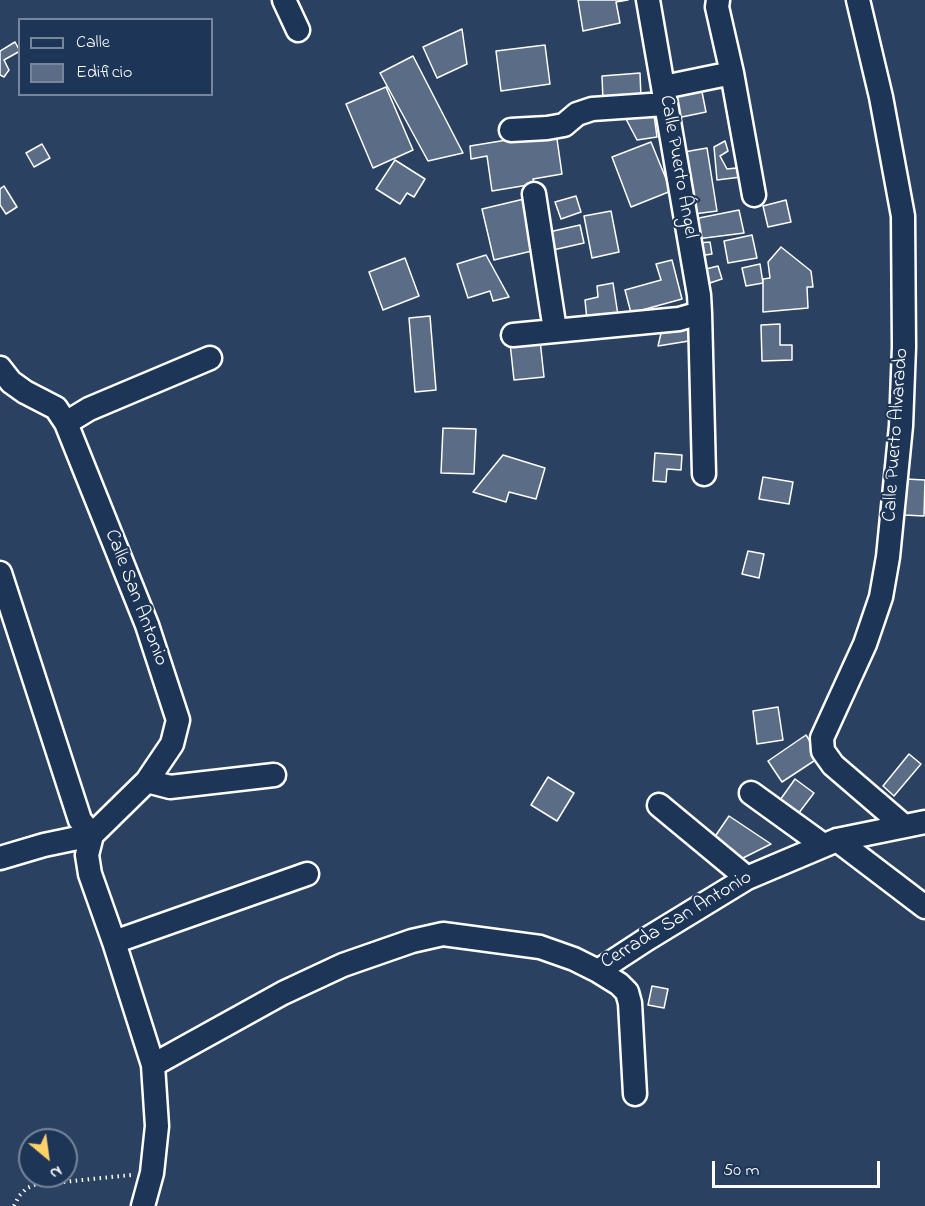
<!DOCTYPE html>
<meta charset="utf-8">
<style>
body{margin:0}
#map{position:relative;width:925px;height:1206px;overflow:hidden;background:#2a4161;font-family:"Indie Flower",sans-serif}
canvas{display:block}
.legend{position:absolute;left:18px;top:18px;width:195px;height:78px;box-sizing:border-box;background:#1d3557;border:2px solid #77869a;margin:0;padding:8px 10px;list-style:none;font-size:18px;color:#fff}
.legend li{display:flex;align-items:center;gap:12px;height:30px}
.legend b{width:30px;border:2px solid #77869a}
.north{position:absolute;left:18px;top:1128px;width:60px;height:60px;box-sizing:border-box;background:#1d3557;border:2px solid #77869a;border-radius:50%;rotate:151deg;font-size:16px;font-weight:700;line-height:24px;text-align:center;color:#fff}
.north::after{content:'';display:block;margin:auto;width:21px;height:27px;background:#ffd166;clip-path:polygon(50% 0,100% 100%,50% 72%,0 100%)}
.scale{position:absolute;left:712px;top:1161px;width:168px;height:27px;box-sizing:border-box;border:3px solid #fff;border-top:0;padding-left:8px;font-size:18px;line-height:21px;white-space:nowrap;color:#fff;-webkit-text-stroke:4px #1d3557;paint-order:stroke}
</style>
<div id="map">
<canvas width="925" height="1206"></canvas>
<ul class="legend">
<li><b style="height:8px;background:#1d3557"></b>Calle</li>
<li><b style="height:16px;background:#5b6c86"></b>Edificio</li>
</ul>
<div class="north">N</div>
<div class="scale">50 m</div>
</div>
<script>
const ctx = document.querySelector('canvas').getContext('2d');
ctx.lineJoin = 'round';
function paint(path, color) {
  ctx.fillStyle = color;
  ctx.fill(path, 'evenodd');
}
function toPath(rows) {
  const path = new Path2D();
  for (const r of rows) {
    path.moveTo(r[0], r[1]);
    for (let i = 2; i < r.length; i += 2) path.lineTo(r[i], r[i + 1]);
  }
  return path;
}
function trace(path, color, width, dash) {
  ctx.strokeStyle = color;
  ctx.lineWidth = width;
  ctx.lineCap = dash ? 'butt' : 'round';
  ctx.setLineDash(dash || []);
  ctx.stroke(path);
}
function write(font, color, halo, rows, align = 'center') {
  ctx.font = font + ' "Indie Flower",sans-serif';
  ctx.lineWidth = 4.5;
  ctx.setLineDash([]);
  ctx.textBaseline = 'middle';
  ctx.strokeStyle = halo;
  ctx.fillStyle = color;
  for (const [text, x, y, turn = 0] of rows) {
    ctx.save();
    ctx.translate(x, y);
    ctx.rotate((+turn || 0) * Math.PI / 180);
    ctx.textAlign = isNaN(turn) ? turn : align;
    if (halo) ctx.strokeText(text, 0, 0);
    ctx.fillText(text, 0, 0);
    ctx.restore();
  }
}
const building = toPath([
 [578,0,628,0,616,2,620,23,583,31,578,0],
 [462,29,467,64,437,78,423,47,462,29],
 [15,42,20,51,4,60,9,70,4,77,0,75,0,51,15,42],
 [545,45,550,84,501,91,496,51,545,45],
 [413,56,463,153,428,161,380,73,413,56],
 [640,73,641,98,603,101,602,76,640,73],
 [386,87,413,150,373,168,346,104,386,87],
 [701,87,706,112,677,118,672,93,701,87],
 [654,115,657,137,637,140,626,119,654,115],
 [556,132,562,174,533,179,534,184,492,191,487,156,471,159,470,146,556,132],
 [725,141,728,151,720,156,727,169,736,168,741,177,717,180,714,147,725,141],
 [651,142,671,191,631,207,612,157,651,142],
 [42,144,50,158,34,167,26,153,42,144],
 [707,148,717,211,694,214,684,152,707,148],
 [395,160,425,179,414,197,407,193,400,204,376,189,395,160],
 [4,186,17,207,6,214,0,205,0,189,4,186],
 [576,196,581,212,561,219,555,202,576,196],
 [524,199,536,250,494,260,482,209,524,199],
 [786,200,791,222,768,227,763,206,786,200],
 [739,210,744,233,697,239,694,219,739,210],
 [611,211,619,252,592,258,584,216,611,211],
 [580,225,584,243,553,250,549,232,580,225],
 [752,235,757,258,728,263,724,241,752,235],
 [710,242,712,254,699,256,698,243,710,242],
 [781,247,811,271,813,287,807,287,808,308,763,312,763,279,770,278,768,262,781,247],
 [486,255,509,297,493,301,490,291,468,298,457,264,486,255],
 [405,258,419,296,383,310,369,272,405,258],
 [672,260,682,299,631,313,625,290,661,280,656,264,672,260],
 [760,264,763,283,746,286,742,268,760,264],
 [718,266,722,279,710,283,706,269,718,266],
 [613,283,618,315,587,320,585,300,598,297,597,286,613,283],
 [430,316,436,390,415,392,409,318,430,316],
 [689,323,689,341,658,346,662,329,689,323],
 [780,324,780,345,792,345,792,360,762,361,761,325,780,324],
 [540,340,544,377,514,380,510,343,540,340],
 [443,428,476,429,474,474,441,473,443,428],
 [655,453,682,455,681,470,667,469,666,482,653,481,655,453],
 [503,455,545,468,536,499,509,492,506,502,473,492,503,455],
 [763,477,793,482,789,504,759,499,763,477],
 [906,479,925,480,924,516,904,515,906,479],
 [748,551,764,554,759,578,742,574,748,551],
 [778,707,783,740,757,744,753,711,778,707],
 [806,735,820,757,782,782,768,761,806,735],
 [909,754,921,764,894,796,883,786,909,754],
 [548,777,574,793,557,821,531,805,548,777],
 [795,779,814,793,798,814,780,800,795,779],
 [729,816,771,844,743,858,714,838,729,816],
 [652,986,668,989,664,1008,648,1005,652,986]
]);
const path = toPath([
 [14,1206,19,1196,27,1188,34,1185,131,1175]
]);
const minor = toPath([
 [284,0,298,30],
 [718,0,717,7,732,73,754,195],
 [858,0,881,97,903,216,904,347,901,426,888,557,881,597,865,644,822,738,823,751,833,765,904,826],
 [664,87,732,73],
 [511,130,547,128,564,125,577,114,592,109,665,104],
 [534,194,555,330],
 [700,313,704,474],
 [513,335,679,319,700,313,699,295,648,0],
 [0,368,11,382,25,392,56,408,66,423,147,625,178,720,172,744,147,781,92,835,87,855,90,874,114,942,153,1065,157,1126,152,1173,143,1206],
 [66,423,89,409,210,358],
 [0,573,80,820,92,835,44,845,0,858],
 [147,781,170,787,274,775],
 [751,793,823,845],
 [659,805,747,878],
 [837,840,925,907],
 [114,942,307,874],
 [598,971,619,984,627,992,630,1003,635,1094],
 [153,1065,283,993,343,965,412,941,443,934,540,947,574,959,598,971,647,939,747,878,837,840,925,822]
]);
const streetNames = [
 ["Calle Puerto Ángel",677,167,80],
 ["Calle Puerto Alvarado",897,435,-86],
 ["Calle San Antonio",135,598,69],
 ["Cerrada San Antonio",677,921,-31]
];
paint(building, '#5b6c86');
trace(building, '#fff', 1.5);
trace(minor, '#fff', 27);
trace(path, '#fff', 4, [1.5, 4.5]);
trace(minor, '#1d3557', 22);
write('20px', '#fff', '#1d3557', streetNames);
</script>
